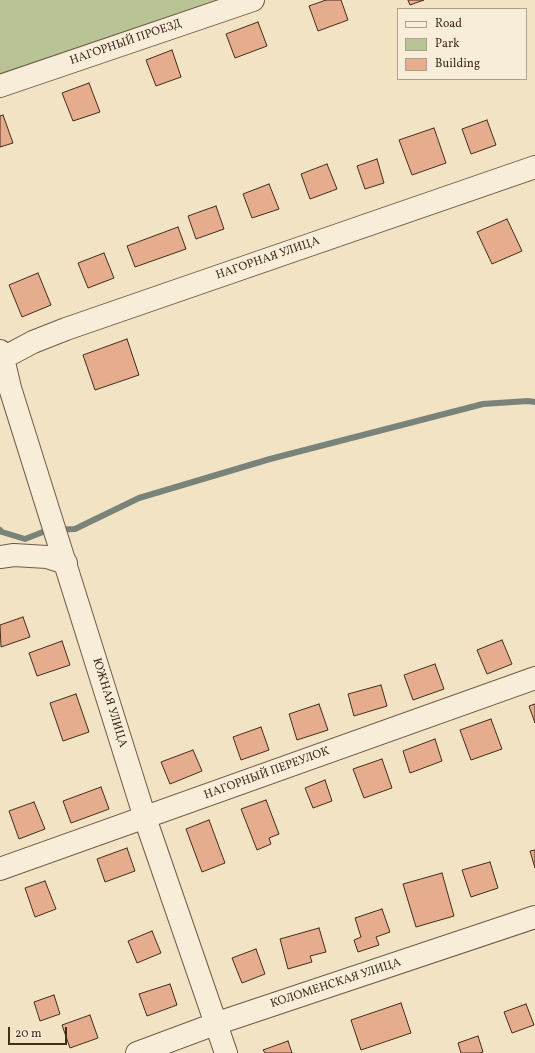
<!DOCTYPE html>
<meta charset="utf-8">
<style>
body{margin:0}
#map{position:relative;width:535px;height:1053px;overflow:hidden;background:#f2e3c5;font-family:Vollkorn,serif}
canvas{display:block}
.legend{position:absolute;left:397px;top:8px;width:130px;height:72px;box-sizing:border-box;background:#f7edd9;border:1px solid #afa08d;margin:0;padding:5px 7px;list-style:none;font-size:12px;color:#442c1b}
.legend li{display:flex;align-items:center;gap:8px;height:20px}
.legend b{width:20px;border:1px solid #afa08d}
.scale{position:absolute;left:8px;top:1027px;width:59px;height:18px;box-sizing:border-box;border:2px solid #442c1b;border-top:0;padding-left:5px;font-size:12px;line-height:14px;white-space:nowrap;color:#442c1b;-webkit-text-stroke:3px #f7edd9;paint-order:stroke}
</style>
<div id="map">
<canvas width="535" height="1053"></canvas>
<ul class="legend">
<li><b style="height:5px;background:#f7edd9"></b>Road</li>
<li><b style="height:11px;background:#b9c496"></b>Park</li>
<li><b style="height:11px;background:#e5ac8d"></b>Building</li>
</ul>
<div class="scale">20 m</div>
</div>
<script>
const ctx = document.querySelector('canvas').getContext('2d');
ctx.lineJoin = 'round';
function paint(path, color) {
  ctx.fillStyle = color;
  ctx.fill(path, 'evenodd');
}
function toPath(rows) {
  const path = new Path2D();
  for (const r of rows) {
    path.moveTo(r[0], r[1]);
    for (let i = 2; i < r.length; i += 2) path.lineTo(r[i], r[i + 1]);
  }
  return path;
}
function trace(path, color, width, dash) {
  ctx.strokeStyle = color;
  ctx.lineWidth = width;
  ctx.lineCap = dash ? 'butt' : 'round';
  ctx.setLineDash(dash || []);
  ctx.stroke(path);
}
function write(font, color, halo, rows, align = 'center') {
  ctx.font = font + ' Vollkorn,serif';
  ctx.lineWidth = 4;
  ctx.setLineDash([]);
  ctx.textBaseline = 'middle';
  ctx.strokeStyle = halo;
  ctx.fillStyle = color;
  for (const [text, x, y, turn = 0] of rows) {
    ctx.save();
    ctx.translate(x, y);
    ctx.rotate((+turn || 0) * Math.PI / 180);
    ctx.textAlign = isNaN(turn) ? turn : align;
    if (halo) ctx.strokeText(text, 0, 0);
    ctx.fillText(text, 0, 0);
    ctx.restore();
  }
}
const green = toPath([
 [0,0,243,0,0,77]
]);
const stream = toPath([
 [0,530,2,532,25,539,48,530,75,529,139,498,270,459,483,404,528,401,535,402]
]);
const building = toPath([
 [326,0,341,0,348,20,318,31,309,6,326,0],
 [408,0,424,0,410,5,408,0],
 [258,22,267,46,235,58,226,34,258,22],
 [172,50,181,77,156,86,146,60,172,50],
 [89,83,100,112,73,121,62,93,89,83],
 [3,115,13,143,0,147,0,116,3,115],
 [487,120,496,145,471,154,462,129,487,120],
 [434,128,446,163,412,175,399,140,434,128],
 [377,159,384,183,365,189,357,166,377,159],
 [327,164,337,189,310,199,301,174,327,164],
 [269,184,279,209,252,218,243,194,269,184],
 [216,206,224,229,196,239,188,216,216,206],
 [507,219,522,251,492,264,477,232,507,219],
 [178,227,186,249,135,267,127,246,178,227],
 [104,253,114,278,88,288,78,263,104,253],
 [38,273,51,305,22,317,9,285,38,273],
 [127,339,139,375,95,390,83,355,127,339],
 [23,617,30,637,1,647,0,625,23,617],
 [502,640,512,664,487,674,477,650,502,640],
 [62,641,70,665,37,676,29,653,62,641],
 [435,664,444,689,413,700,404,675,435,664],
 [381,685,387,706,354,716,348,694,381,685],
 [76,694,89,732,63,741,50,703,76,694],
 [319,704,328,730,297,740,289,714,319,704],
 [535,704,535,723,529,706,535,704],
 [491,719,502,749,471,760,460,730,491,719],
 [261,727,269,750,241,760,233,737,261,727],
 [435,739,442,761,410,773,403,751,435,739],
 [193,750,202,771,170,784,161,762,193,750],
 [382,759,392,788,364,798,353,769,382,759],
 [325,780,332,801,313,808,305,788,325,780],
 [101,787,109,809,71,823,63,801,101,787],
 [266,800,279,834,269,838,271,844,257,850,241,809,266,800],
 [34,802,45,829,19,839,9,811,34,802],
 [209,820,225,863,202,872,186,829,209,820],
 [127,848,135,871,105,882,97,859,127,848],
 [535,850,535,868,530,851,535,850],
 [490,862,498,888,471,897,462,870,490,862],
 [442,873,454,916,416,927,403,884,442,873],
 [45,881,56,909,35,917,25,888,45,881],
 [382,909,390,932,376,937,379,945,358,952,354,940,361,937,355,918,382,909],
 [319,928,326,952,310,956,312,962,288,969,280,939,319,928],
 [152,931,161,953,137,963,128,941,152,931],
 [256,949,265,974,242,983,232,958,256,949],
 [170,984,177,1005,147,1016,139,994,170,984],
 [54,995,60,1014,40,1021,34,1002,54,995],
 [401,1003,411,1033,361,1050,351,1020,401,1003],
 [526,1004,534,1025,512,1033,504,1012,526,1004],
 [90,1015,98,1038,70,1048,62,1025,90,1015],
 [478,1036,483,1052,480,1053,461,1053,458,1043,478,1036],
 [288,1041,292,1053,265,1053,263,1050,288,1041]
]);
const street = toPath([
 [0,86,253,0],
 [0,351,3,358,10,388,145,818,226,1053],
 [3,358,33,342,66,329,535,167],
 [0,557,14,555,47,557,66,563],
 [0,869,535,678],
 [137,1053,215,1024,535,917]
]);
const streetNames = [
 ["НАГОРНЫЙ ПРОЕЗД",126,43,-19],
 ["НАГОРНАЯ УЛИЦА",268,259,-19],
 ["ЮЖНАЯ УЛИЦА",109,703,73],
 ["НАГОРНЫЙ ПЕРЕУЛОК",267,774,-20],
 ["КОЛОМЕНСКАЯ УЛИЦА",336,984,-18]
];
paint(green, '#b9c496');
trace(stream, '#79837a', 6);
paint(building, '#e5ac8d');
trace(building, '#442c1b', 1);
trace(street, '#705a46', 24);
trace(street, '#f7edd9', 22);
write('12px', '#442c1b', '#f7edd9', streetNames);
</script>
